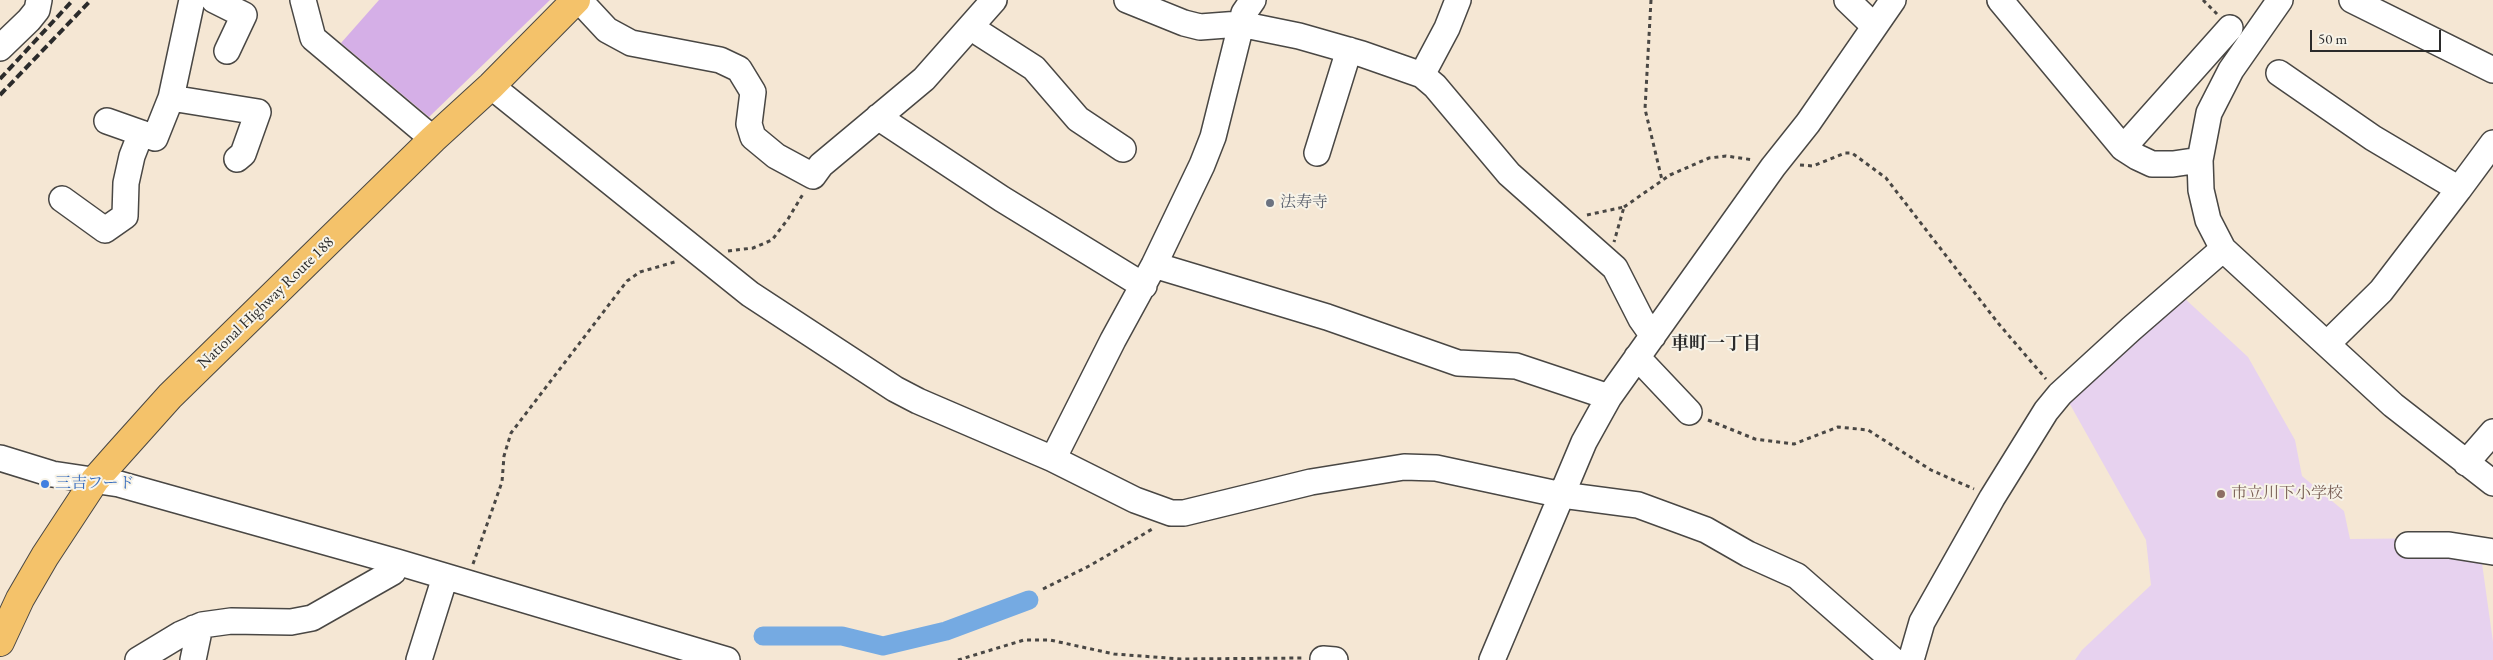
<!DOCTYPE html>
<meta charset="utf-8">
<style>
body{margin:0}
#map{position:relative;width:2493px;height:660px;overflow:hidden;background:#f5e7d4;font-family:"EB Garamond",serif}
canvas{display:block}
.scale{position:absolute;left:2310px;top:30px;width:131px;height:22px;box-sizing:border-box;border:2px solid #2b2b2b;border-top:0;padding-left:6px;font-size:15px;line-height:18px;white-space:nowrap;color:#2b2b2b;-webkit-text-stroke:4px #f7f3e8;paint-order:stroke}
</style>
<div id="map">
<canvas width="2493" height="660"></canvas>
<div class="scale">50 m</div>
</div>
<script>
const ctx = document.querySelector('canvas').getContext('2d');
ctx.lineJoin = 'round';
function paint(path, color) {
  ctx.fillStyle = color;
  ctx.fill(path, 'evenodd');
}
function toPath(rows) {
  const path = new Path2D();
  for (const r of rows) {
    path.moveTo(r[0], r[1]);
    for (let i = 2; i < r.length; i += 2) path.lineTo(r[i], r[i + 1]);
  }
  return path;
}
function trace(path, color, width, dash) {
  ctx.strokeStyle = color;
  ctx.lineWidth = width;
  ctx.lineCap = dash ? 'butt' : 'round';
  ctx.setLineDash(dash || []);
  ctx.stroke(path);
}
function write(font, color, halo, rows, align = 'center') {
  ctx.font = font + ' "EB Garamond","Noto Serif JP",serif';
  ctx.lineWidth = 4;
  ctx.setLineDash([]);
  ctx.textBaseline = 'middle';
  ctx.strokeStyle = halo;
  ctx.fillStyle = color;
  for (const [text, x, y, turn = 0] of rows) {
    ctx.save();
    ctx.translate(x, y);
    ctx.rotate((+turn || 0) * Math.PI / 180);
    ctx.textAlign = isNaN(turn) ? turn : align;
    if (halo) ctx.strokeText(text, 0, 0);
    ctx.fillText(text, 0, 0);
    ctx.restore();
  }
}
const built = toPath([
 [2182,296,2248,357,2295,440,2302,476,2344,511,2350,539,2443,538,2481,556,2493,642,2493,660,2075,660,2082,650,2151,585,2146,540,2067,399]
]);
const canal = toPath([
 [763,636,842,636,883,646,946,631,1029,600]
]);
const building = toPath([
 [379,0,550,0,429,117,341,43]
]);
const path = toPath([
 [1651,0,1645,109,1662,180],
 [2203,0,2217,14],
 [1800,165,1813,166,1845,153,1852,153,1886,178,1998,323,2046,379],
 [1624,207,1670,175,1709,158,1726,156,1754,160],
 [1587,215,1624,207,1614,242],
 [728,251,753,248,772,240,788,219,803,194],
 [1708,420,1755,439,1794,444,1838,427,1868,430,1931,470,1974,489],
 [473,564,502,482,504,456,511,433,627,281,640,272,678,261],
 [1043,589,1091,565,1154,528],
 [958,660,1024,640,1050,640,1114,654,1181,659,1303,658]
]);
const minor = toPath([
 [214,0,244,15,227,51],
 [303,0,313,38,433,139],
 [579,0,607,30,631,43,720,60,739,69,753,92,749,124,753,137,776,156,813,176,821,165,924,79,994,0],
 [1127,0,1184,23,1200,27,1240,24,1299,36,1362,54,1422,75,1435,86,1509,174,1615,268,1641,319,1653,336],
 [1847,0,1874,26],
 [2000,0,2123,148,2137,157,2152,164,2173,164,2200,160],
 [2280,0,2231,70,2209,113,2200,160,2201,190,2208,220,2223,249,2393,405,2493,483],
 [2352,0,2493,70],
 [972,25,981,34,1034,68,1078,119,1123,149],
 [0,48,29,20,37,10,39,0],
 [2279,73,2373,138,2459,189,2493,143],
 [1422,75,1447,28,1458,0],
 [491,86,750,294,895,389,918,401,1053,459,1135,500,1171,513,1184,513,1311,482,1404,467,1436,468,1562,495,1638,505,1706,530,1748,554,1797,576,1893,660],
 [171,98,258,112,243,154,237,159],
 [878,117,1002,199,1144,286],
 [141,133,155,138,171,98,192,0],
 [2123,148,2230,28],
 [1317,153,1349,50],
 [62,199,105,230,125,216,126,183,132,156,141,133,107,121],
 [1154,265,1327,317,1458,363,1516,366,1609,397],
 [2327,344,2381,291,2459,189],
 [1637,357,1689,412],
 [0,458,52,474,119,484,397,562,727,660],
 [1053,459,1113,340,1154,265,1202,165,1213,137,1244,13,1253,0],
 [2466,463,2493,432],
 [2408,545,2449,545,2493,552],
 [1323,659,1335,660],
 [138,660,181,634,202,625,231,621,291,622,312,618,393,572,397,562],
 [193,660,198,636,194,628],
 [419,660,445,577],
 [1492,660,1584,442,1609,397,1773,167,1808,123,1893,0],
 [1911,660,1922,622,1992,498,2046,411,2060,394,2131,329,2223,249]
]);
const highway = toPath([
 [0,642,20,599,45,556,95,480,118,454,170,396,433,139,491,86,576,0]
]);
const rail = toPath([
 [0,79,73,0],
 [0,95,91,0]
]);
const markers = [
 [1270,203,5,"#6b7280"],
 [45,484,5,"#3f7fe0"],
 [2221,494,5,"#8d6e63"]
];
const worshipNames = [
 ["法寿寺",1280,203]
];
const streetNames = [
 ["National Highway Route 188",266,303,-44]
];
const shopNames = [
 ["三吉フード",55,484]
];
const educationNames = [
 ["市立川下小学校",2231,494]
];
const neighbourhoodNames = [
 ["車町一丁目",1716,344]
];
paint(built, '#e7d2ef');
trace(canal, '#75aae2', 19);
paint(building, '#d5afe7');
trace(minor, '#494744', 28);
trace(highway, '#494744', 30);
trace(path, '#494744', 3, [4, 4]);
trace(minor, '#fff', 25);
trace(highway, '#f4c26a', 28);
trace(rail, '#2b2b2b', 4, [8, 4]);
for (const [x, y, r, color] of markers) {
  const dot = new Path2D();
  dot.arc(x, y, r, 0, 2 * Math.PI);
  ctx.fillStyle = color;
  ctx.fill(dot);
  trace(dot, '#f7f3e8', 2);
}
write('16px', '#5b616d', '#f7f3e8', worshipNames, 'left');
write('16px', '#2b2b2b', '#f7f3e8', streetNames);
write('16px', '#366cbe', '#f7f3e8', shopNames, 'left');
write('16px', '#785e54', '#f7f3e8', educationNames, 'left');
write('bold 18px', '#2b2b2b', '#f7f3e8', neighbourhoodNames);
</script>
